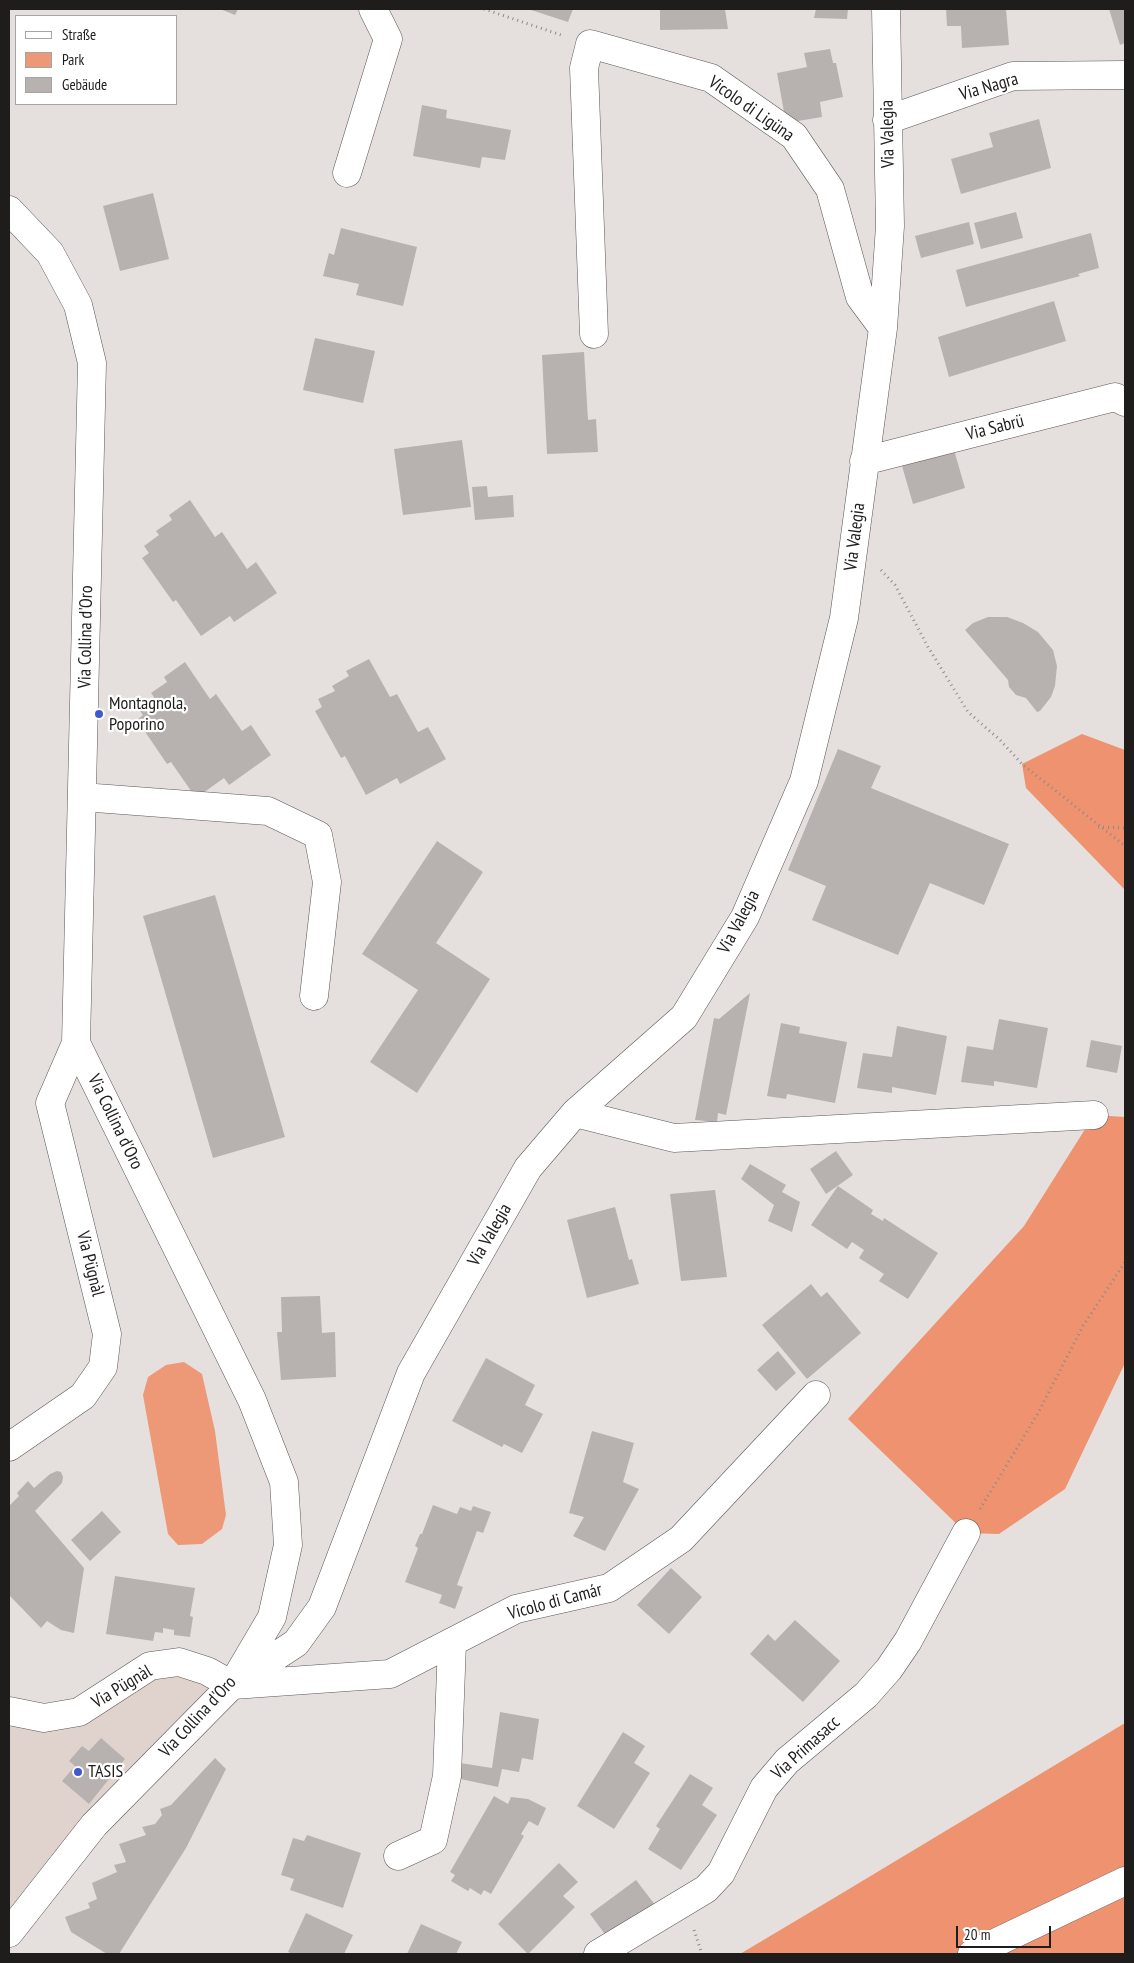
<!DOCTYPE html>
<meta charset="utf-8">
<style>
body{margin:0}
#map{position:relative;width:1134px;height:1963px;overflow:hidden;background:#e5e0de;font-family:"PT Sans Narrow",sans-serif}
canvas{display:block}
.frame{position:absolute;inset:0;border:10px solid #1f1d1c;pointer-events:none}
.legend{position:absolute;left:15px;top:15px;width:162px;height:90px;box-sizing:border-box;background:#fff;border:1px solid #a5a5a4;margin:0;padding:6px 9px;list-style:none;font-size:15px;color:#1f1d1c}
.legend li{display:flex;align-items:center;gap:10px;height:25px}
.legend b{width:25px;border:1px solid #a5a5a4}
.scale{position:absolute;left:956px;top:1926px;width:95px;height:22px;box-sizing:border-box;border:2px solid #1f1d1c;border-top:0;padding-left:6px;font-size:15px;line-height:18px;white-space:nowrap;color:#1f1d1c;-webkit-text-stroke:4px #fff;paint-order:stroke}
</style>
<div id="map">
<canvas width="1134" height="1963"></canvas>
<div class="frame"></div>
<ul class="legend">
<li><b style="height:6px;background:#fff"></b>Straße</li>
<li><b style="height:14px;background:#ed9877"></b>Park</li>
<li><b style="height:14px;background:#b7b2b0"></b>Gebäude</li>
</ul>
<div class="scale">20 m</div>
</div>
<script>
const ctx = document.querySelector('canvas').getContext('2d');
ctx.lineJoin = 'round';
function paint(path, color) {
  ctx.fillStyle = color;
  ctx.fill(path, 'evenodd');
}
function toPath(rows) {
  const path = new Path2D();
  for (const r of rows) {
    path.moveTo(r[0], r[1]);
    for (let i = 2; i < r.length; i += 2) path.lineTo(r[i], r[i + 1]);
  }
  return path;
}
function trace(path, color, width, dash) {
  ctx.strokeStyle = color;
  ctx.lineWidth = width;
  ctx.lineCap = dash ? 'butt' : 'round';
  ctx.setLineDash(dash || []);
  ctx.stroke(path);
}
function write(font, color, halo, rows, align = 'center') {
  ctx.font = font + ' "PT Sans Narrow",sans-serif';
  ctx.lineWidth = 4.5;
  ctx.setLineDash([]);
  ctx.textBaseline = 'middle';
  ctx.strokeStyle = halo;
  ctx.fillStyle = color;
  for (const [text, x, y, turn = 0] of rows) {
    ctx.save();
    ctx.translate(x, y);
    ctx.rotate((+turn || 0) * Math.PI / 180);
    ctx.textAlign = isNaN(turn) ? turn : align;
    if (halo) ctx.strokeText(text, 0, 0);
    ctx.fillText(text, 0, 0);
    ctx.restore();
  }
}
const built = toPath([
 [150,1666,232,1685,9,1933,9,1711,44,1718]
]);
const green = toPath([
 [184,1362,202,1374,215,1431,226,1515,222,1529,202,1544,178,1545,168,1534,143,1395,148,1377,166,1365]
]);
const forest = toPath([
 [1082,734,1125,750,1125,890,1026,788,1022,764],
 [1094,1115,1125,1117,1125,1363,1065,1489,999,1534,966,1533,848,1419,1024,1226],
 [1125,1723,1125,1954,740,1954,844,1892]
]);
const building = toPath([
 [220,9,238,9,235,15],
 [528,9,573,9,568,22],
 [660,9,725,9,728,29,660,30],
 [816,9,848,9,847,19,814,18],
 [946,9,1006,9,1009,45,962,48,961,26,947,26],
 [1109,9,1125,9,1125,43,1120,45],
 [830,49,833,63,836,63,843,97,820,102,822,117,786,123,777,73,807,67,804,53],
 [422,105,447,110,446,118,511,130,505,160,482,157,480,168,413,156],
 [1039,119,1051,168,961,194,951,159,993,147,989,133],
 [153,193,169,259,120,271,103,206],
 [1016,212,1023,238,981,249,974,223],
 [969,222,974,244,921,258,915,236],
 [341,228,417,247,403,306,356,295,359,284,323,276,329,253,334,255],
 [1091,233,1099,268,1078,274,1080,276,966,307,956,270],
 [1054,301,1066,341,949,377,938,337],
 [315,338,375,351,363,403,303,390],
 [584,352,588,420,596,419,598,452,547,454,542,355],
 [462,440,471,507,403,515,394,449],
 [954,450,965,488,913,504,902,466],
 [487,486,488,497,513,495,514,517,475,520,472,487],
 [190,500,215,537,222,532,247,569,256,562,277,593,234,622,230,616,201,636,176,600,173,602,142,558,149,553,144,546,159,535,156,531,172,520,169,515],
 [988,617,1007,617,1023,623,1038,632,1053,650,1057,666,1055,686,1051,697,1040,711,1037,712,1026,698,1016,695,1009,687,1008,680,965,630,973,623],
 [369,659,390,697,397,694,418,732,428,727,446,759,400,784,397,778,366,795,345,756,341,758,315,711,322,707,318,699,335,691,332,686,349,676,346,671],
 [185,662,210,699,216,694,242,731,251,725,271,755,229,785,224,778,196,798,171,762,167,764,137,720,143,715,138,708,154,697,151,693,167,682,164,677],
 [838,749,881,766,871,788,1009,844,984,905,930,883,898,955,812,920,826,886,788,870],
 [437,841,483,872,436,943,490,979,417,1093,370,1062,418,990,362,954],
 [215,895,285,1137,213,1158,143,916],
 [750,993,726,1115,718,1113,717,1122,695,1120,714,1018,719,1019],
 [999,1019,1048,1028,1037,1088,994,1081,994,1086,961,1082,967,1046,993,1050],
 [781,1023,800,1027,799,1033,847,1042,835,1103,787,1094,786,1099,767,1096],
 [897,1026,947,1036,936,1095,892,1087,892,1093,857,1088,863,1053,892,1057],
 [1091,1040,1122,1046,1117,1073,1086,1067],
 [836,1151,853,1175,826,1194,810,1169],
 [750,1164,786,1185,782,1192,800,1202,792,1232,768,1221,774,1205,741,1179],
 [838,1186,873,1210,871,1214,883,1221,884,1218,938,1253,908,1299,879,1281,884,1274,859,1258,864,1250,852,1242,847,1249,811,1225],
 [715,1190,727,1277,681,1281,670,1194],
 [615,1207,629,1260,632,1259,639,1284,587,1298,567,1220],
 [811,1284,821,1297,827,1292,861,1333,807,1379,762,1325],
 [320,1296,322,1333,335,1332,336,1377,281,1380,277,1332,282,1332,281,1297],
 [778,1351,796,1373,776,1391,757,1370],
 [486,1358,535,1385,525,1405,543,1414,522,1453,504,1444,502,1447,452,1421],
 [592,1431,634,1443,623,1482,639,1489,605,1551,573,1536,584,1517,569,1513],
 [57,1471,61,1472,63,1477,62,1483,35,1511,84,1568,74,1633,61,1630,47,1621,41,1628,9,1595,9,1506,19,1496,17,1493,28,1481,34,1488,50,1474],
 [433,1505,457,1514,460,1507,471,1511,473,1506,491,1512,483,1533,477,1531,457,1585,463,1587,455,1609,439,1603,442,1595,405,1582,418,1548,415,1546,420,1534,422,1534],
 [102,1511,121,1532,90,1561,71,1540],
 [671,1568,702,1597,669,1634,637,1605],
 [115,1576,195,1588,190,1616,193,1617,190,1637,174,1635,174,1630,163,1628,163,1633,155,1632,153,1641,106,1634],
 [795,1620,840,1661,803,1702,750,1654,768,1634,775,1641],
 [500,1712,539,1719,533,1760,522,1758,519,1772,502,1769,498,1787,451,1777,454,1762,492,1768],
 [623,1732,645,1746,634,1763,650,1773,614,1829,577,1806],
 [101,1738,125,1759,89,1804,62,1781,75,1766,69,1761,82,1746,89,1751],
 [215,1758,226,1769,186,1848,119,1954,107,1954,71,1932,65,1917,90,1908,88,1903,97,1899,92,1883,117,1872,114,1865,126,1862,119,1844,146,1835,142,1827,155,1824,162,1815,160,1809,171,1805],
 [690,1774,713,1788,702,1805,717,1815,681,1870,648,1849,660,1829,656,1826],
 [494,1796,508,1804,511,1797,528,1799,546,1808,538,1826,529,1821,521,1834,524,1836,491,1894,484,1890,481,1895,470,1888,468,1891,451,1881,455,1875,450,1872],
 [307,1835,361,1853,343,1908,290,1890,294,1879,281,1875,293,1838,304,1841],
 [559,1863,578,1882,563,1896,575,1907,528,1954,498,1924],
 [636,1880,656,1906,610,1941,590,1914],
 [306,1913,353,1935,344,1954,293,1954,288,1952],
 [421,1924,462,1942,456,1954,407,1954]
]);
const path = toPath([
 [484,9,561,35],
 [881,570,895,585,928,647,968,712,1000,740,1022,764,1125,846],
 [1098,827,1125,828],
 [980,1509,1037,1415,1083,1326,1125,1262],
 [694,1930,702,1954]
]);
const minor = toPath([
 [887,120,1013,76,1125,75],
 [347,173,388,39,373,9],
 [9,210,50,253,78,305,92,363,76,1043,252,1400,284,1482,288,1545,272,1617,232,1685,94,1825,9,1933],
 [594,334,584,68,590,44,711,78,794,136,830,189,860,297,883,328],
 [864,461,1115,397,1125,402],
 [82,797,268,811,318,835,327,882,314,996],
 [575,1113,674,1138,1094,1115],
 [9,1447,83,1396,103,1367,107,1334,50,1103,76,1043],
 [238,1681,296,1643,322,1607,411,1373,528,1168,575,1113,684,1017,745,917,804,781,844,618,883,328,890,226,886,9],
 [233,1685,390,1674,516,1609,609,1588,681,1539,816,1395],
 [9,1711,44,1718,79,1712,150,1666,179,1662,207,1671,232,1685],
 [398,1856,433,1840,447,1776,452,1643],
 [598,1954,706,1889,721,1873,764,1788,787,1761,866,1695,889,1669,908,1641,966,1533],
 [972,1954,1125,1881]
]);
const markers = [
 [99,714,5,"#4059cc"],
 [78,1772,5,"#4059cc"]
];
const streetNames = [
 ["Via Nagra",989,87,-16],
 ["Vicolo di Ligüna",751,109,35],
 ["Via Valegia",888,134,-91],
 ["Via Sabrü",995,428,-14],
 ["Via Valegia",855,537,-83],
 ["Via Collina d'Oro",86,637,-89],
 ["Via Valegia",739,922,-62],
 ["Via Collina d'Oro",115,1122,64],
 ["Via Valegia",490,1235,-60],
 ["Via Pügnàl",90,1264,76],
 ["Vicolo di Camár",555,1602,-15],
 ["Via Pügnàl",122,1687,-31],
 ["Via Collina d'Oro",198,1717,-47],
 ["Via Primasacc",806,1748,-42]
];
const poiNames = [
 ["Montagnola,",109,704],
 ["Poporino",109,725],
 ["TASIS",88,1772]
];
paint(built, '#e0d3ce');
paint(green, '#ed9877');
paint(forest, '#ee926f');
paint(building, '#b7b2b0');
trace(minor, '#5b5756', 29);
trace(path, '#8e8a89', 3, [1, 4]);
trace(minor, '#fff', 28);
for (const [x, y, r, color] of markers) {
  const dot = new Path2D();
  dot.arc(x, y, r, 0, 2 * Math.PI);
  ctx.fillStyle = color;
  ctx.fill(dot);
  trace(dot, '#fff', 2);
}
write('18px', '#1f1d1c', '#fff', streetNames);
write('18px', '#1f1d1c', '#fff', poiNames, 'left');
</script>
